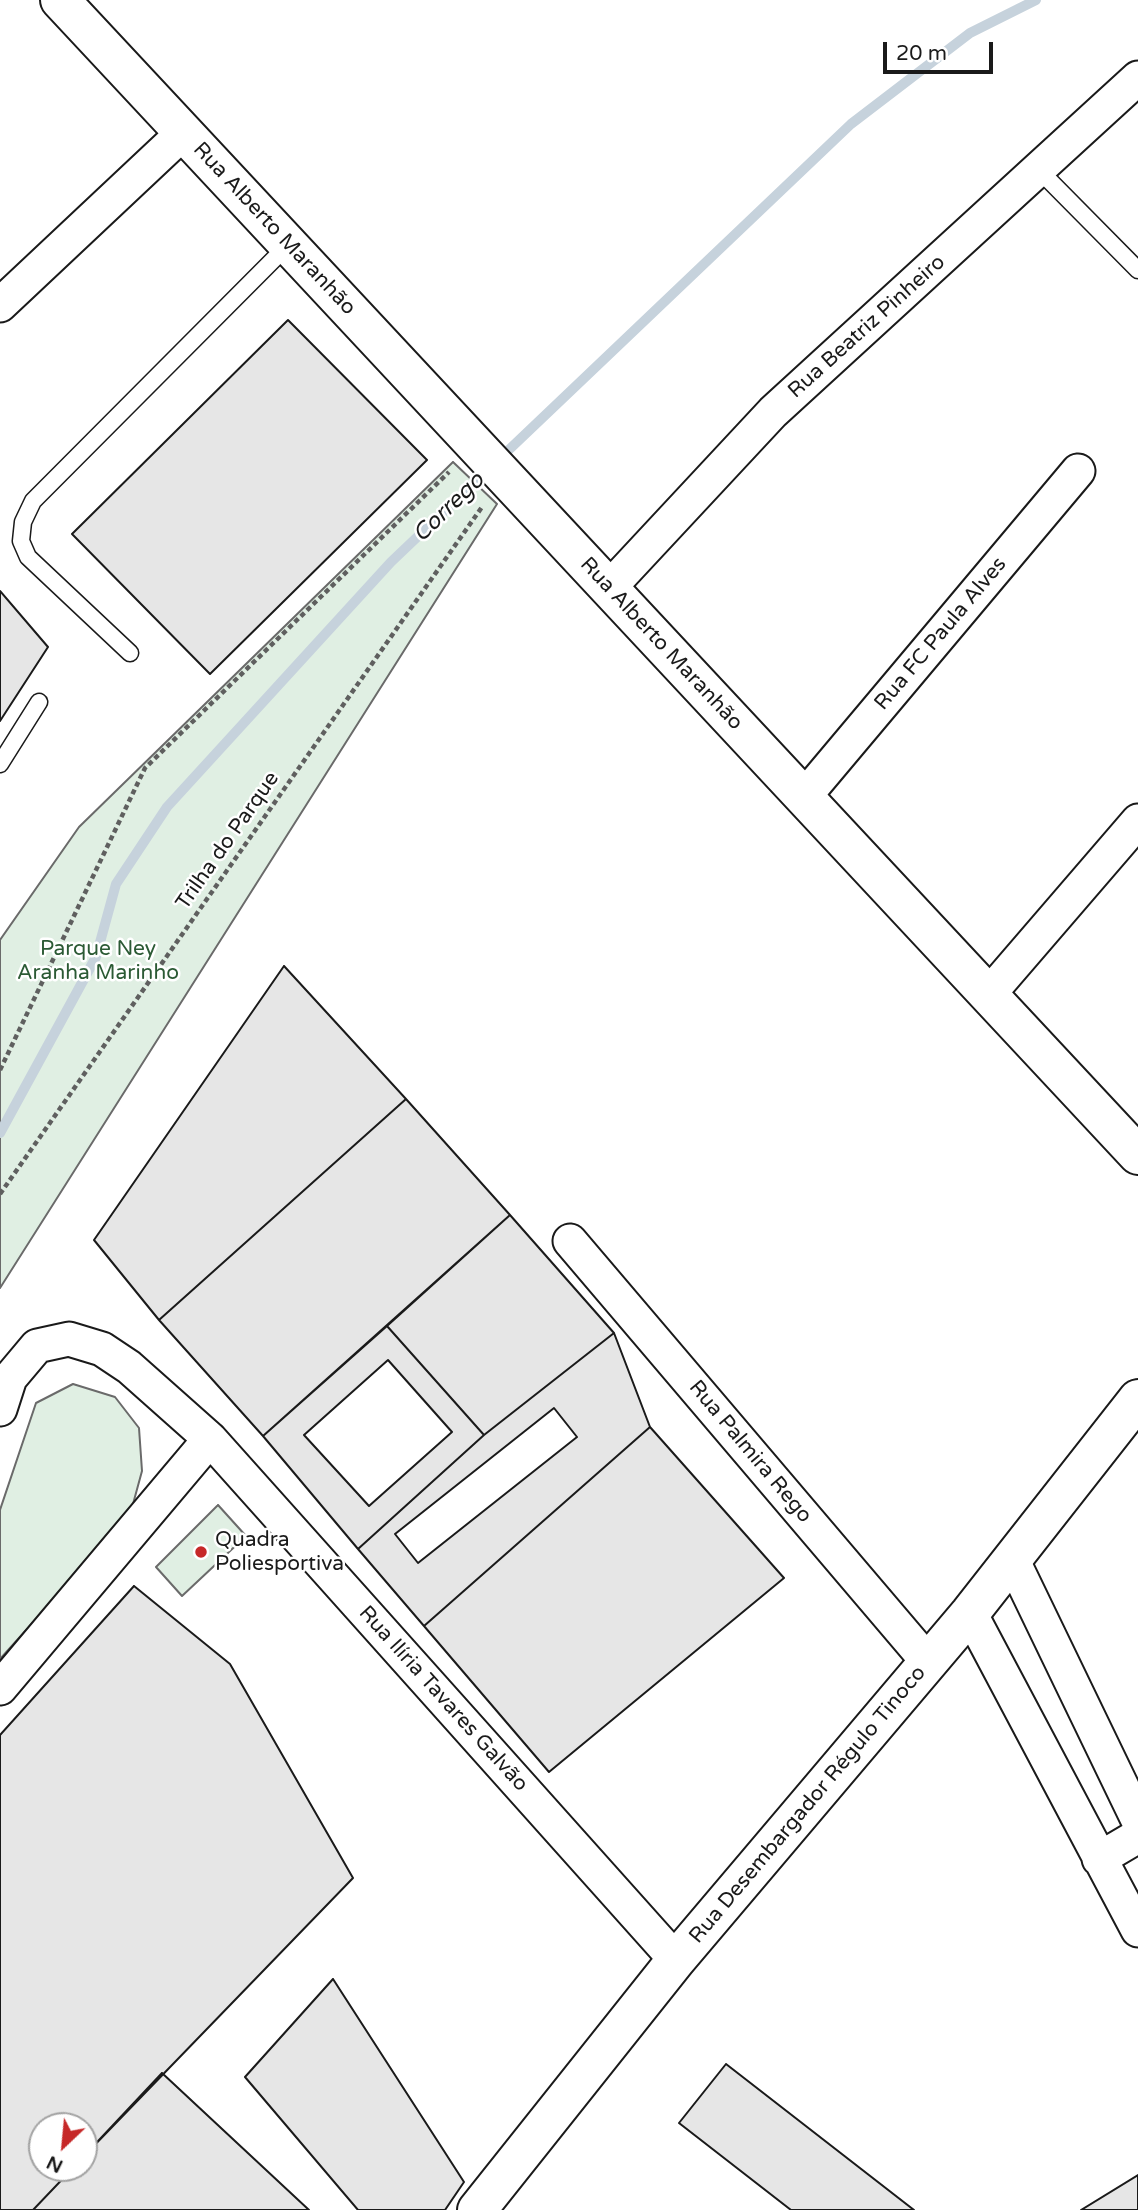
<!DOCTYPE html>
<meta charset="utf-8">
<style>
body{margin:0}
#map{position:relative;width:1138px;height:2210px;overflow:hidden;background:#fff;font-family:"Varela Round",sans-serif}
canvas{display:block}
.north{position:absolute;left:28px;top:2112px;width:70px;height:70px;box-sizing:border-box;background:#fff;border:2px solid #a3a3a3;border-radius:50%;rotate:206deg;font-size:19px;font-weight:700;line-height:28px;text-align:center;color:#1a1a1a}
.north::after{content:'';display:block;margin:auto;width:24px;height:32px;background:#c62828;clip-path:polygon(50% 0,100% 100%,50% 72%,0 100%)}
.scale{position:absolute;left:883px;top:42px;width:110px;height:32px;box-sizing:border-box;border:4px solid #1a1a1a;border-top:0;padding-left:9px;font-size:21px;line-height:24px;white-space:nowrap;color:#1a1a1a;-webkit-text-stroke:5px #fff;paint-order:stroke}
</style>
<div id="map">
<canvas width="1138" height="2210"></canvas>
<div class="north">N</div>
<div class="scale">20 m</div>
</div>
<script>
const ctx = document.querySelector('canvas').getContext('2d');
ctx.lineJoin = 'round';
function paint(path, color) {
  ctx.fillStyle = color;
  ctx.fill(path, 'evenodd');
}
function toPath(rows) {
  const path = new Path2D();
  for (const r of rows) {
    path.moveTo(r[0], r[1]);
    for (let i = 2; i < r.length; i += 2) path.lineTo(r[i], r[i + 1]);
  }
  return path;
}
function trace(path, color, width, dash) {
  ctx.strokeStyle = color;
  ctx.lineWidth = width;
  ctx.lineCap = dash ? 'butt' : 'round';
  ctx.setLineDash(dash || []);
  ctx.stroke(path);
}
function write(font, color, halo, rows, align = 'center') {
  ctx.font = font + ' "Varela Round",sans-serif';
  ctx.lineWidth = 5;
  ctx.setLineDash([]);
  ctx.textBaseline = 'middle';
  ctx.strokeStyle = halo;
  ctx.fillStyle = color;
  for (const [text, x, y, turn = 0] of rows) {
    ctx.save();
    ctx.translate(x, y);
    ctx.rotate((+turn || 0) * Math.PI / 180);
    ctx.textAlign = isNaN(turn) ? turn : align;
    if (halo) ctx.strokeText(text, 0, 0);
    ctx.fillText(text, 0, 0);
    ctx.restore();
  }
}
const green = toPath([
 [453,462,497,504,0,1288,0,940,79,827,453,462],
 [73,1384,115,1397,139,1428,142,1471,130,1515,0,1659,0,1510,36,1403,73,1384],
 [218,1505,246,1536,182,1596,156,1567,218,1505]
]);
const stream = toPath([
 [0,1133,96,957,116,884,167,807,391,562,851,124,970,33,1036,0]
]);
const building = toPath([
 [288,320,427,460,210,674,72,534,288,320],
 [0,591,48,647,0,721,0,591],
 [284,966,406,1099,159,1320,94,1240,284,966],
 [406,1099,510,1215,263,1436,159,1320,406,1099],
 [510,1215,614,1333,484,1435,387,1326,510,1215],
 [387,1326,484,1435,358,1549,263,1436,387,1326],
 [614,1333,650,1427,424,1626,358,1549,484,1435,614,1333],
 [388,1360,452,1432,369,1506,304,1435,388,1360],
 [554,1408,577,1437,418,1563,395,1534,554,1408],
 [650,1427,784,1578,549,1772,424,1626,650,1427],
 [134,1586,230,1664,353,1878,84,2156,84,2126,42,2126,42,2168,73,2168,33,2210,0,2210,0,1735,134,1586],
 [333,1979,464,2182,445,2210,358,2210,245,2077,333,1979],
 [726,2064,914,2210,791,2210,679,2123,726,2064],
 [162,2073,309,2210,33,2210,73,2168,84,2168,84,2156,162,2073],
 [1138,2175,1138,2210,1081,2210,1138,2175]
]);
const path = toPath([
 [0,1070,145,768,449,472],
 [0,1194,482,507]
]);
const lane = toPath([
 [1039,170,1138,270],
 [130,653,28,557,21,541,23,522,33,501,288,245],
 [0,764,39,702]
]);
const street = toPath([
 [0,305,184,132],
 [609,588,773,412,1138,78],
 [804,797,1078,471],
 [989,994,1138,821],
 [570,1241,929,1663],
 [0,1409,10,1378,37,1346,69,1339,102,1349,129,1367,210,1439,676,1960],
 [1012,1559,1138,1820],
 [970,1613,1138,1930],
 [0,1688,210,1439],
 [1099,1859,1138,1836]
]);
const secondary = toPath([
 [60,0,1138,1155],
 [477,2210,676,1960,970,1613,1138,1399]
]);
const markers = [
 [201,1552,7,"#c62828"]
];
const streetNames = [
 ["Rua Alberto Maranhão",274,229,47],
 ["Rua Beatriz Pinheiro",867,327,-42],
 ["Rua FC Paula Alves",941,634,-50],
 ["Rua Alberto Maranhão",661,644,47],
 ["Trilha do Parque",228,841,-55],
 ["Rua Palmira Rego",750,1452,50],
 ["Rua Ilíria Tavares Galvão",443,1699,48],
 ["Rua Desembargador Régulo Tinoco",808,1805,-50]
];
const parkNames = [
 ["Parque Ney",98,949],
 ["Aranha Marinho",98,973]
];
const poiNames = [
 ["Quadra",215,1540],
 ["Poliesportiva",215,1564]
];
const waterNames = [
 ["Corrego",449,508,-44]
];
paint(green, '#e0efe3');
trace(green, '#6a6a6a', 2);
trace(stream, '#c6d2dc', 10);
paint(building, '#e6e6e6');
trace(building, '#1a1a1a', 2);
trace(lane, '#1a1a1a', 19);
trace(street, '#1a1a1a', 37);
trace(secondary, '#1a1a1a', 42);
trace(path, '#5f5f5f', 4.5, [5, 3.5]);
trace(lane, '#fff', 16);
trace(street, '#fff', 33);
trace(secondary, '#fff', 38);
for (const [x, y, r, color] of markers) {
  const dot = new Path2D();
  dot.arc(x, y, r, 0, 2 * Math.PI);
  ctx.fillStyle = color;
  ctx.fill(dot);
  trace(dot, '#fff', 2.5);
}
write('21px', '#1a1a1a', '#fff', streetNames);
write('21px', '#2b5a34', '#fff', parkNames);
write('21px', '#1a1a1a', '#fff', poiNames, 'left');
write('italic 23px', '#1a1a1a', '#fff', waterNames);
</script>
